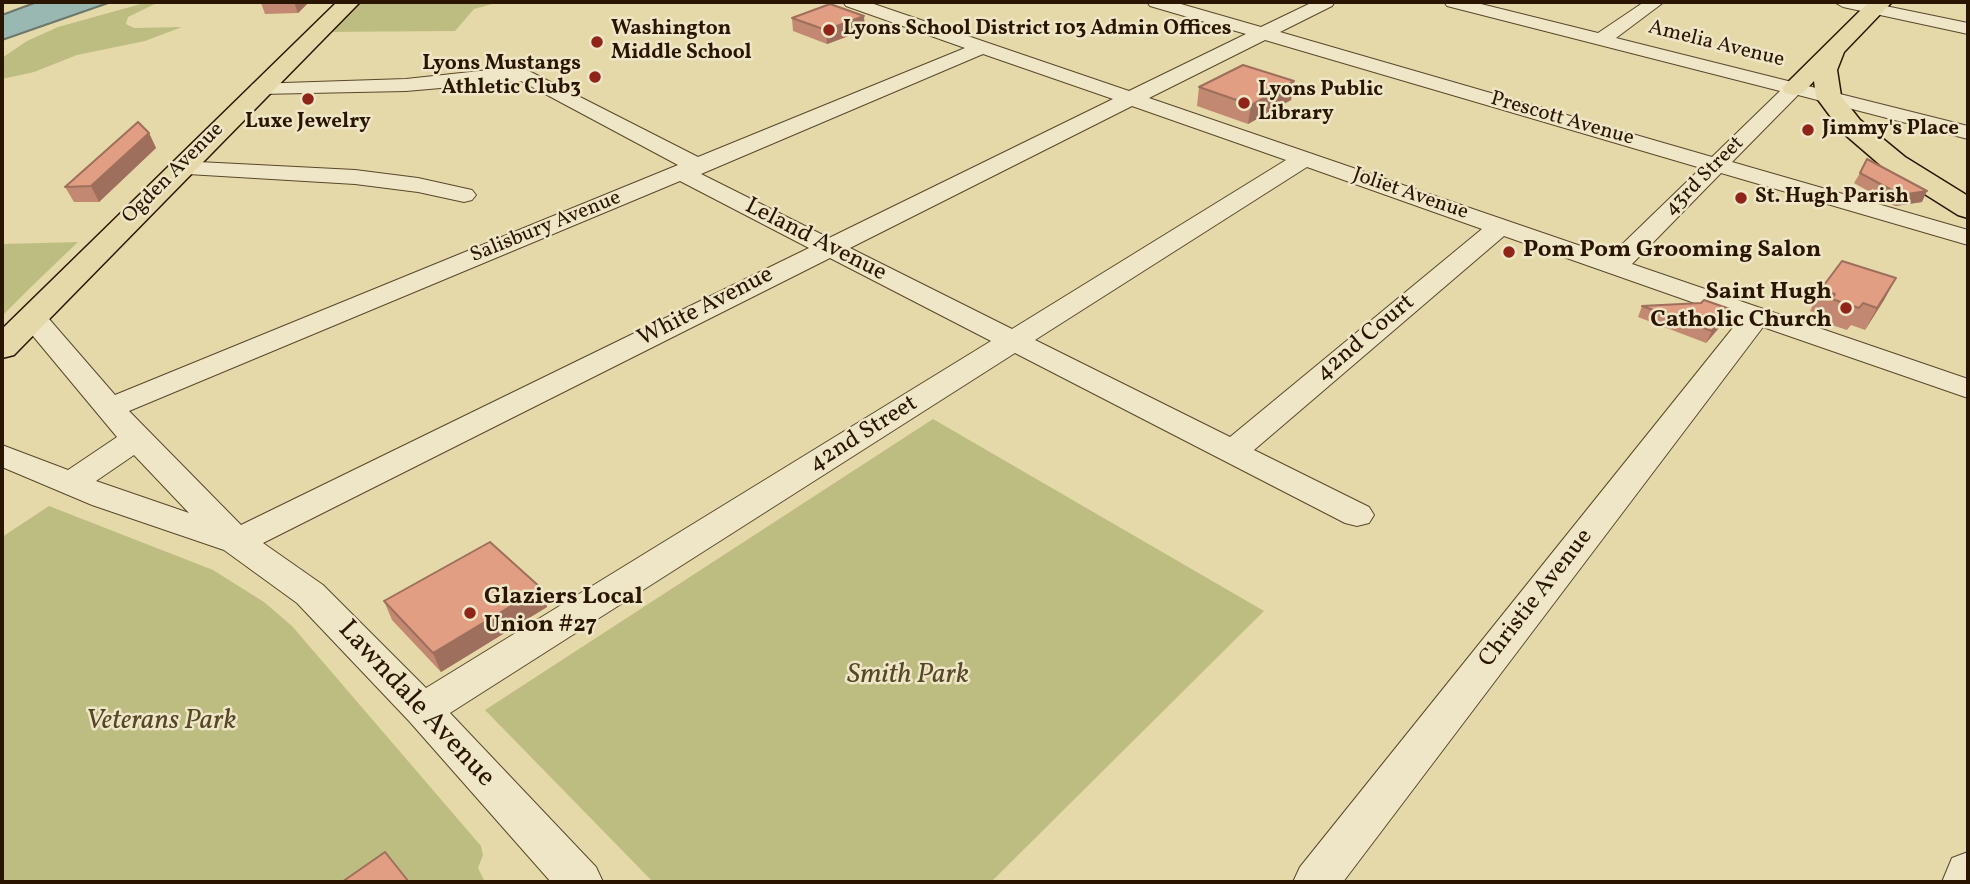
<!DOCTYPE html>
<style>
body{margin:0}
#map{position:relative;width:1970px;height:884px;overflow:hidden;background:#e6d9a9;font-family:Vollkorn,serif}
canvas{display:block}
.frame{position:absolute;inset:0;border:4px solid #2a1600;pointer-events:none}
</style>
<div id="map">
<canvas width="1970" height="884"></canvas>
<div class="frame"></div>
</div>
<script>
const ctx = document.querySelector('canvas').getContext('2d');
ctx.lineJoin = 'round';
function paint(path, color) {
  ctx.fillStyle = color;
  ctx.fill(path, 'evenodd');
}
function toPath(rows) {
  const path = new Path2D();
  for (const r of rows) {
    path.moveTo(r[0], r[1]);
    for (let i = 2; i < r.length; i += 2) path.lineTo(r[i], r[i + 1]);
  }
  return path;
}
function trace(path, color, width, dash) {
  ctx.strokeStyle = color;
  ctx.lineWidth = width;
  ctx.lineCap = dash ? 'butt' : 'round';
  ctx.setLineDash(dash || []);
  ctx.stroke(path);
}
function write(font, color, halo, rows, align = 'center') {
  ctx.font = font + ' Vollkorn,serif';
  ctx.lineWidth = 5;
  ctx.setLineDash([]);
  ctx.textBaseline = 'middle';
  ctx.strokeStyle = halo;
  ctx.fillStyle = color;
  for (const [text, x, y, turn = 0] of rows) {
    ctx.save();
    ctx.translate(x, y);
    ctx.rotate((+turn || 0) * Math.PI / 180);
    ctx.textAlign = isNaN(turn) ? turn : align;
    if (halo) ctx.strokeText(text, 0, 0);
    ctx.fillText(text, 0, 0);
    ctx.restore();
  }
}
const green = toPath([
 [148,2,159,2,128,17,126,24,134,28,182,27,145,41,77,55,34,72,2,79,2,58,27,41,58,27],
 [351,2,500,2,474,9,455,31,321,32],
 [78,242,31,287,2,316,2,244],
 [933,419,1264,611,991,882,653,882,485,710],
 [49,506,213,570,264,602,292,626,481,846,483,855,478,868,485,882,2,882,2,537]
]);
const water = toPath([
 [37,2,111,2,2,40,2,15,37,2]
]);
const minor = toPath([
 [843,2,868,2,1129,91,1246,34,1150,6,1147,2,1174,2,1261,27,1313,2,1335,2,1332,6,1280,32,1712,157,1780,91,1447,6,1444,2,1473,2,1598,33,1644,2,1664,2,1616,38,1968,126,1968,139,1798,95,1732,162,1968,230,1968,245,1721,173,1632,264,1968,379,1968,398,1763,327,1343,882,1293,882,1300,867,1740,319,1504,236,1254,450,1369,507,1374,515,1369,523,1357,526,1345,523,1015,353,450,713,596,867,603,882,551,882,409,721,297,603,224,550,92,505,2,467,2,445,68,470,117,437,23,324,19,318,23,312,33,310,43,312,115,395,678,165,521,81,406,91,260,94,253,92,250,88,253,84,406,79,498,69,525,69,698,157,965,48,846,6,843,2],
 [1265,40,1701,168,1610,256,1149,98,1265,40],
 [983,54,1113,99,829,238,701,174,983,54],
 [1132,106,1286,160,1012,329,850,248,1132,106],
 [1307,167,1482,229,1230,437,1035,340,1307,167],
 [680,181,809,248,241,525,129,411,680,181],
 [830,258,991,341,426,688,323,585,263,543,830,258],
 [134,455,189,513,96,481,134,455],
 [1834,2,1866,2,1968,23,1968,34,1843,7,1834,2],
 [179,161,355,170,418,178,472,190,476,195,472,200,464,202,418,192,355,184,171,173,168,168,171,163,179,161],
 [1968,852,1968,882,1942,882,1952,858,1968,852]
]);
const major = toPath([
 [337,2,360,2,14,355,2,358,2,329,337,2],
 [1869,2,1892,2,1844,52,1837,70,1841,96,1860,120,1905,157,1968,196,1968,218,1958,215,1885,169,1842,132,1816,97,1814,81,1803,93,1794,95,1785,93,1782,88,1869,2]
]);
const wall = toPath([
 [262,2,309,2,298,13,265,14,261,3],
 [792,18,865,30,827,44,793,31],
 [1294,81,1291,100,1248,124,1197,106,1199,87],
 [149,133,156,148,99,202,74,202,65,187],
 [1860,173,1922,202,1895,206,1854,183],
 [1896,278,1884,300,1865,330,1851,325,1847,330,1820,321,1823,315,1810,311,1821,289],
 [1642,306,1725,321,1706,343,1638,317],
 [541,588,547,607,441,672,392,620,384,601]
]);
const shadedWall = toPath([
 [294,2,309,2,298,13],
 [864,16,865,30,827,44,826,30],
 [1294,81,1291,100,1248,124,1251,105],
 [149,133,156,148,99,202,91,186],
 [1927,191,1922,202,1895,206,1901,195],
 [1896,278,1884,300,1865,330,1877,308],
 [1730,309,1725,321,1706,343,1712,331],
 [541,588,547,607,441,672,433,653]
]);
const building = toPath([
 [262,2,294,2,261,3,262,2],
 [830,4,864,16,826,30,792,18,830,4],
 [1243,65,1294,81,1251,105,1199,87,1243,65],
 [138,122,149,133,91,186,65,187,138,122],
 [1867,159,1927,191,1901,195,1860,173,1867,159],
 [1842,261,1896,278,1877,308,1863,303,1859,308,1832,299,1835,294,1821,289,1842,261],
 [1704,300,1730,309,1712,331,1642,306,1701,303,1704,300],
 [490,542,541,588,433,653,384,601,490,542],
 [385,852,409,882,342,882,385,852]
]);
const markers = [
 [829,30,7,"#8f2418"],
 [597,42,7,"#8f2418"],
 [595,77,7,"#8f2418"],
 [308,99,7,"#8f2418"],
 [1244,103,7,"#8f2418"],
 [1808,130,7,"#8f2418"],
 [1741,198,7,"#8f2418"],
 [1509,252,7,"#8f2418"],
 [1846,308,7,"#8f2418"],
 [470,613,7,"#8f2418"]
];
const farPoinames = [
 ["Washington",611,30],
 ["Middle School",611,54],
 ["Lyons School District 103 Admin Offices",843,30],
 ["Lyons Mustangs",581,65,"right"],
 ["Athletic Club3",581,89,"right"],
 ["Lyons Public",1258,91],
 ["Library",1258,115],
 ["Luxe Jewelry",308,123,"center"],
 ["Jimmy's Place",1822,130],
 ["St. Hugh Parish",1755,198]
];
const farStreetnames = [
 ["Amelia Avenue",1716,45,14],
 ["Prescott Avenue",1562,120,16],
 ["Ogden Avenue",174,174,-45],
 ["43rd Street",1705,177,-45],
 ["Joliet Avenue",1410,195,19],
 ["Salisbury Avenue",546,228,-22]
];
const streetNames = [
 ["Leland Avenue",815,241,27],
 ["White Avenue",706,308,-27],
 ["42nd Court",1366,339,-40],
 ["42nd Street",864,435,-32],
 ["Christie Avenue",1537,599,-52]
];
const poiNames = [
 ["Pom Pom Grooming Salon",1523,252],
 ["Saint Hugh",1832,294,"right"],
 ["Catholic Church",1832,322,"right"],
 ["Glaziers Local",484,599],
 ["Union #27",484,627]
];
const nearParknames = [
 ["Smith Park",908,677],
 ["Veterans Park",161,723]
];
const nearStreetnames = [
 ["Lawndale Avenue",415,705,47]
];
paint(green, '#bdbd82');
paint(water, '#99b8b2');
trace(water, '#6d776b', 2);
trace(minor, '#59472a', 2);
trace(major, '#2a1600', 3);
paint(minor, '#efe6c7');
paint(major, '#e6d9a9');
paint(wall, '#c28871');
paint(shadedWall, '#9e6f5c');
paint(building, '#e19e83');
trace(building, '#9e6f5c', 2);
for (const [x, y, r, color] of markers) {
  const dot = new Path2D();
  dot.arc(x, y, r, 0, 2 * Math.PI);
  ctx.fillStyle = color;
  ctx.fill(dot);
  trace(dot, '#efe6c7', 2.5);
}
write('bold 21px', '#2a1600', '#efe6c7', farPoinames, 'left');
write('21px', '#2a1600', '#efe6c7', farStreetnames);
write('24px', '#2a1600', '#efe6c7', streetNames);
write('bold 24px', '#2a1600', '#efe6c7', poiNames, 'left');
write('italic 28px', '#564827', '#efe6c7', nearParknames);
write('28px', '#2a1600', '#efe6c7', nearStreetnames);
</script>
